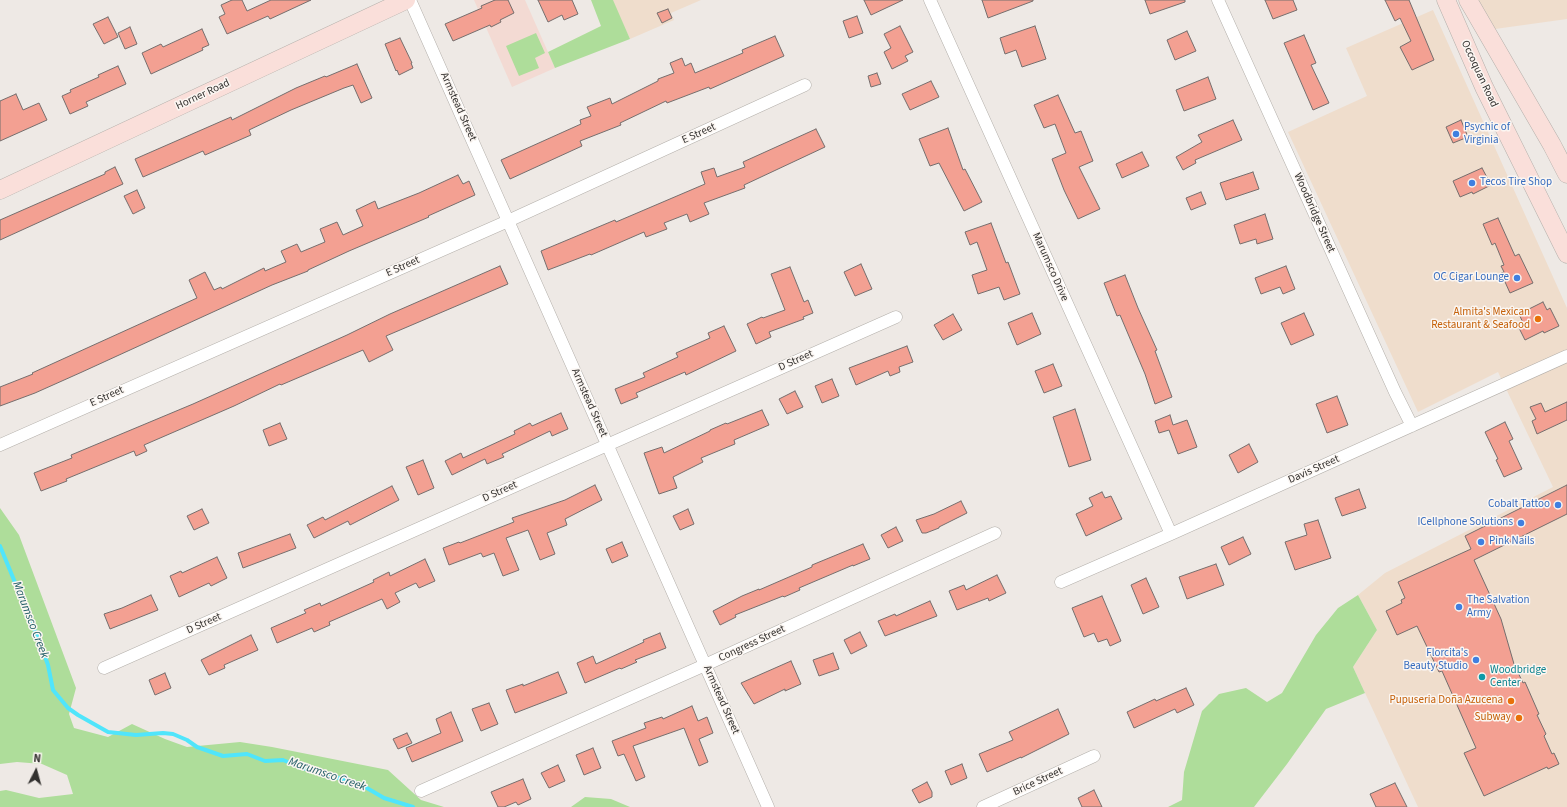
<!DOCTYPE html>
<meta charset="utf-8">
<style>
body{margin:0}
#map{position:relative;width:1567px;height:807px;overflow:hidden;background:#eee9e5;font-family:"Source Sans 3",sans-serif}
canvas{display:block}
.north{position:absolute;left:16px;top:751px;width:40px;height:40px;-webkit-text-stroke:3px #fbf6f2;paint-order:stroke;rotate:6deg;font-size:11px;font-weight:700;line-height:16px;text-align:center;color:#33312f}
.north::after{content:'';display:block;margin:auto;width:14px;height:18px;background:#33312f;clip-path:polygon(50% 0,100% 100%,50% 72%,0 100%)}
</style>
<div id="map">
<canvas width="1567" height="807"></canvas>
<div class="north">N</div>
</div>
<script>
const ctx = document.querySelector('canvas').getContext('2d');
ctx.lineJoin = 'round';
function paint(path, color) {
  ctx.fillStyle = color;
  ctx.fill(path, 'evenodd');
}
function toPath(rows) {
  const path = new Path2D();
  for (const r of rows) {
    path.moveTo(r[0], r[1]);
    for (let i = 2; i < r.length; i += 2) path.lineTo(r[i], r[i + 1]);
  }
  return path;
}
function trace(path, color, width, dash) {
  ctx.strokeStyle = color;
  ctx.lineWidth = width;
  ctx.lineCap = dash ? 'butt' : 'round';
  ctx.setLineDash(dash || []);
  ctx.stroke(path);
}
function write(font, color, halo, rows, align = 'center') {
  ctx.font = font + ' "Source Sans 3",sans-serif';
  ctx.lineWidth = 3;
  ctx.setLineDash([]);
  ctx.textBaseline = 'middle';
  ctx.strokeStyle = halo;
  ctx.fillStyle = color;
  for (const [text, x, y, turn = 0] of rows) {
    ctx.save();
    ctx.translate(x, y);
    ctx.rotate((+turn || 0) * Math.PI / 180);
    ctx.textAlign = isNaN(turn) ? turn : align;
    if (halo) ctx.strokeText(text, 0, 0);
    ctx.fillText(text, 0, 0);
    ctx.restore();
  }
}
const commercial = toPath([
 [612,0,701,0,671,13,674,20,630,39],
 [1478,0,1567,0,1567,19,1495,29],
 [1433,10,1567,308,1567,807,1418,807,1353,667,1377,630,1358,595,1385,573,1553,487,1498,372,1418,412,1288,132,1367,96,1346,48]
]);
const education = toPath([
 [474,0,525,0,555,68,512,87]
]);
const green = toPath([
 [591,0,613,0,630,39,555,68,548,52,601,26],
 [536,33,545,53,535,58,539,68,519,76,506,46],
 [0,508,19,535,76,688,69,714,74,728,108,737,132,724,165,739,187,747,240,742,272,747,388,770,421,800,444,807,0,807,0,791,6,790,39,798,73,794,67,775,42,764,17,762,0,764],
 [1358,595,1377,630,1353,667,1365,693,1326,709,1287,764,1254,807,1168,807,1182,800,1184,772,1202,711,1219,694,1246,688,1267,702,1282,693,1316,635,1338,608],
 [585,797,611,799,630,807,571,807]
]);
const stream = toPath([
 [0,546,42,648,48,665,53,690,68,708,78,715,108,732,136,735,163,733,173,734,187,740,197,747,223,756,247,754,265,761,283,760,303,768,360,784,384,798,413,807]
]);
const building = toPath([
 [232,0,242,0,247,11,271,0,311,0,270,19,268,16,227,34,219,17,225,14,221,5,232,0],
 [495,0,508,0,514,13,500,20,501,22,491,27,490,25,453,41,445,24,482,8,481,6,495,0],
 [538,0,572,0,578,14,564,20,562,15,548,22,538,0],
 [864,0,903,0,871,15,864,0],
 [982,0,1033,0,1033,1,988,18,982,0],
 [1145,0,1185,0,1185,2,1150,14,1145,0],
 [1265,0,1293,0,1297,10,1273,19,1265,0],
 [1385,0,1409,0,1434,60,1412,70,1400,47,1411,41,1400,18,1395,21,1385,0],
 [668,9,672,18,662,23,657,13,668,9],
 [857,16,863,33,849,38,843,21,857,16],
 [108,17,118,37,104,44,93,24,108,17],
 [900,26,913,52,905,56,908,61,892,69,884,52,891,48,884,34,900,26],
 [1035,26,1046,59,1022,67,1016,50,1005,54,1000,38,1035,26],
 [130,27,137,44,125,49,118,33,130,27],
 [202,29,209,45,202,48,203,50,151,74,142,53,161,44,163,47,202,29],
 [1187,31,1196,51,1175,60,1167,40,1187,31],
 [1304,35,1316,63,1311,65,1329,103,1313,110,1284,43,1304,35],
 [775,36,784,56,710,89,709,87,667,103,666,101,620,123,621,125,580,141,582,146,510,179,501,160,581,124,580,120,591,116,587,107,610,98,612,104,658,81,658,79,674,73,670,63,682,58,685,66,691,63,695,73,743,53,742,50,775,36],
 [400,38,412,63,411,63,413,68,399,75,397,70,396,71,385,44,400,38],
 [357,64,372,98,361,103,353,85,344,88,291,110,249,130,251,135,205,155,203,151,143,177,135,159,231,117,232,120,296,88,325,76,326,77,357,64],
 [118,66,126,84,86,102,88,106,70,114,62,96,71,92,70,90,99,77,98,75,118,66],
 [877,73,881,84,871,87,868,76,877,73],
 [1208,77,1216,99,1184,111,1176,90,1208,77],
 [931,81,939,97,910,110,902,94,931,81],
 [16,94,23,110,39,103,47,120,0,141,0,101,16,94],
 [1058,95,1075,133,1081,131,1093,161,1079,167,1100,209,1078,219,1064,190,1052,159,1066,153,1055,124,1044,128,1034,105,1058,95],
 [1233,120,1242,140,1195,160,1196,163,1183,170,1176,157,1202,142,1198,135,1233,120],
 [1461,120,1468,137,1453,143,1446,127,1461,120],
 [948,128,963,170,965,169,982,202,964,211,939,163,930,166,919,139,948,128],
 [816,129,825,147,744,185,745,188,704,203,709,214,690,222,687,214,664,223,667,229,646,237,644,232,591,255,590,254,548,270,541,251,615,220,616,222,705,184,701,172,714,168,717,177,745,167,743,162,816,129],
 [1142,152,1149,166,1122,178,1116,164,1142,152],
 [115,167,123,184,0,240,0,220,105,174,105,172,115,167],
 [1482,168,1491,185,1473,194,1472,192,1460,197,1453,181,1482,168],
 [1253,172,1259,189,1226,200,1220,183,1253,172],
 [458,175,463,184,469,181,475,195,428,216,429,217,349,251,308,270,308,271,272,285,82,372,35,393,0,406,0,387,33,374,32,373,197,298,189,280,205,272,214,290,221,287,222,289,264,268,265,271,286,262,281,251,297,244,301,252,325,242,320,229,337,222,343,235,363,226,356,210,375,201,378,209,419,193,458,175],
 [137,190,145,208,133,214,124,196,137,190],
 [1201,192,1206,204,1191,210,1186,198,1201,192],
 [1265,214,1273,239,1257,244,1256,239,1240,244,1234,225,1265,214],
 [1498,218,1515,256,1519,254,1533,283,1510,293,1501,273,1504,272,1501,266,1504,265,1495,243,1492,245,1483,224,1498,218],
 [991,223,1006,263,1008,262,1020,294,1004,300,999,287,978,294,972,275,987,270,977,242,970,245,965,232,991,223],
 [861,264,872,289,855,296,844,272,861,264],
 [500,266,508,284,386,336,393,350,369,362,363,350,281,385,280,384,234,406,144,445,147,451,136,456,134,451,66,479,67,481,41,491,34,473,72,458,71,455,193,404,347,335,390,314,500,266],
 [1286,266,1295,289,1283,294,1280,287,1261,294,1255,278,1286,266],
 [790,267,804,302,808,300,813,313,803,317,804,319,769,332,771,337,756,344,747,324,762,317,763,318,785,310,771,274,790,267],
 [1125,275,1138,308,1157,350,1155,351,1172,397,1155,404,1145,374,1120,315,1117,316,1104,283,1125,275],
 [1543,302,1547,310,1550,308,1559,326,1544,333,1543,331,1525,340,1519,328,1524,325,1519,314,1543,302],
 [1032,313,1041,334,1017,345,1008,323,1032,313],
 [1304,313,1314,335,1291,345,1281,323,1304,313],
 [953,314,962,330,943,340,934,325,953,314],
 [724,326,736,351,686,375,685,372,636,393,638,397,621,404,615,389,645,377,643,373,678,357,676,353,710,338,708,333,724,326],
 [907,346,913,362,899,367,900,372,890,376,888,371,856,385,849,368,907,346],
 [1053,364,1062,386,1044,393,1035,371,1053,364],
 [832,379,839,396,822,403,815,386,832,379],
 [795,391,803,407,787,414,779,399,795,391],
 [1337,396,1348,425,1327,433,1316,404,1337,396],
 [1567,402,1567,420,1537,434,1532,421,1536,419,1530,407,1541,403,1545,412,1567,402],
 [1075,409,1091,460,1069,467,1053,417,1075,409],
 [762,410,769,425,734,440,735,444,701,458,703,462,673,477,677,488,659,494,644,453,662,447,664,453,710,431,710,430,726,423,727,424,762,410],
 [561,413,568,429,552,436,550,431,502,454,504,457,487,464,485,459,452,475,445,461,461,453,463,458,515,434,514,431,530,423,532,426,561,413],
 [1170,415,1173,425,1187,420,1197,447,1178,454,1169,430,1159,433,1155,421,1170,415],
 [1505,422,1513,439,1509,441,1522,469,1504,477,1496,460,1498,459,1485,432,1505,422],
 [280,423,287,439,269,446,263,430,280,423],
 [1249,444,1258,462,1238,473,1229,455,1249,444],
 [423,460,434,488,418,495,406,467,423,460],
 [595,485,602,500,565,519,567,525,547,533,555,554,540,560,528,530,506,538,519,570,503,576,494,553,483,557,481,553,449,565,443,548,459,542,460,543,514,522,512,518,565,500,595,485],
 [1567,485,1567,514,1474,560,1501,619,1514,664,1523,683,1525,682,1539,714,1537,715,1546,734,1544,736,1552,754,1554,753,1559,764,1548,769,1547,767,1484,796,1464,753,1476,748,1442,671,1439,672,1417,626,1397,635,1386,611,1402,603,1401,600,1405,598,1398,582,1471,549,1465,536,1567,485],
 [392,486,399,500,350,525,348,521,314,538,307,525,323,517,325,520,392,486],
 [1359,489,1366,508,1342,516,1335,498,1359,489],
 [1102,492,1105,498,1111,496,1122,519,1086,536,1076,514,1093,506,1089,498,1102,492],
 [961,501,967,513,939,527,939,528,926,533,922,533,916,520,934,514,961,501],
 [202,509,209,523,194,530,187,516,202,509],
 [688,509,694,524,680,530,673,516,688,509],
 [1318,520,1331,558,1295,570,1285,542,1307,535,1304,524,1318,520],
 [896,527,903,541,888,548,881,535,896,527],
 [290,534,296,548,243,568,238,553,290,534],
 [1243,537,1251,554,1229,565,1221,547,1243,537],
 [622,542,628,556,612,563,606,549,622,542],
 [863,544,870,559,853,566,853,565,799,588,800,590,784,597,783,596,735,615,736,617,720,625,713,611,742,596,759,589,759,590,812,567,812,565,863,544],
 [217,557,227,578,211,586,209,583,179,597,170,576,181,571,182,573,217,557],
 [425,559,435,581,419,588,416,583,395,593,400,602,387,609,382,599,329,622,330,625,314,632,312,628,277,643,271,628,306,613,304,610,320,603,321,606,374,582,373,580,389,572,390,576,425,559],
 [1216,564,1224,585,1187,599,1179,577,1216,564],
 [997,575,1006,593,989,601,988,598,957,610,949,591,964,585,966,590,997,575],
 [1146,578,1159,607,1143,614,1131,585,1146,578],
 [151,595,158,610,110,629,104,614,122,608,151,595],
 [1102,596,1121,641,1110,646,1107,639,1098,642,1094,633,1084,637,1072,608,1102,596],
 [930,601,937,616,885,636,878,621,895,614,896,616,930,601],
 [860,632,867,646,851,654,844,640,860,632],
 [660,633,666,648,635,660,637,662,621,669,620,668,585,683,577,663,593,656,596,664,644,642,643,640,660,633],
 [251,635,258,650,224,665,225,668,209,675,201,660,251,635],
 [833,653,839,669,819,676,813,660,833,653],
 [791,661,801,684,785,691,785,689,754,704,741,683,791,661],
 [558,672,567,693,515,713,506,690,523,684,523,686,558,672],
 [165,673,171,688,155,695,149,680,165,673],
 [1186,688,1194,705,1177,713,1175,709,1134,728,1127,712,1155,699,1156,701,1186,688],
 [489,703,498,724,481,731,472,709,489,703],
 [692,706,698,721,707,717,713,733,699,739,708,762,699,766,684,728,633,746,645,777,636,781,624,754,618,756,612,741,646,728,644,723,662,717,663,719,692,706],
 [1058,709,1069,734,1021,758,1021,757,987,772,979,754,1013,740,1009,732,1058,709],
 [451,712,463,741,412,762,406,748,441,733,436,719,451,712],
 [407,733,412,743,398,749,393,739,407,733],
 [593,748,601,768,584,775,576,755,593,748],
 [962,764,967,778,951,785,945,771,962,764],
 [558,765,565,781,549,788,541,773,558,765],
 [523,779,531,799,518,805,516,802,504,807,498,807,491,792,523,779],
 [927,782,932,792,932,797,919,803,912,790,927,782],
 [1395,783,1407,807,1376,807,1370,794,1395,783],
 [1094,790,1102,807,1082,807,1078,798,1094,790]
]);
const minor = toPath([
 [410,0,768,807],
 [930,0,1171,534],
 [1218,0,1395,392,1412,426],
 [0,445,508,221,805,85],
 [1061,582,1171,534,1567,356],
 [104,668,896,317],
 [421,791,705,665,995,533],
 [983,807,1094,756]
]);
const secondary = toPath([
 [1446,0,1484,87,1567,254],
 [1468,0,1552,145,1567,174],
 [0,190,406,0]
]);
const markers = [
 [1456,134,4,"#3f7fe0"],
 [1472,183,4,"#3f7fe0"],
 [1517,278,4,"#3f7fe0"],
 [1538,319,4,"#e8710a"],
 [1558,505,4,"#3f7fe0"],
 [1521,523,4,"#3f7fe0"],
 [1481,542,4,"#3f7fe0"],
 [1459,607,4,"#3f7fe0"],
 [1476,660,4,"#3f7fe0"],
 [1482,677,4,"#0f9aa8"],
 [1511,701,4,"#e8710a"],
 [1519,718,4,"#e8710a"]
];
const streetNames = [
 ["Occoquan Road",1479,74,65],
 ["Horner Road",203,95,-25],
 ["Armstead Street",458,107,66],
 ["E Street",699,134,-24],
 ["Woodbridge Street",1314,213,66],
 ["E Street",403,267,-24],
 ["Marumsco Drive",1050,267,66],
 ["D Street",796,361,-24],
 ["E Street",107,397,-24],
 ["Armstead Street",589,403,66],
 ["Davis Street",1314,470,-24],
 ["D Street",500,492,-24],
 ["D Street",204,624,-24],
 ["Congress Street",752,644,-25],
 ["Armstead Street",721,700,66],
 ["Brice Street",1038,782,-25]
];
const shopNames = [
 ["Psychic of",1464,128],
 ["Virginia",1464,141],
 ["Tecos Tire Shop",1480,183],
 ["OC Cigar Lounge",1509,278,"right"],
 ["Cobalt Tattoo",1550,505,"right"],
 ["ICellphone Solutions",1513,523,"right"],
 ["Pink Nails",1489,542],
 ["The Salvation",1467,601],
 ["Army",1467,614],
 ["Florcita's",1468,654,"right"],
 ["Beauty Studio",1468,667,"right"]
];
const foodNames = [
 ["Almita's Mexican",1530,313],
 ["Restaurant & Seafood",1530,326],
 ["Pupuseria Doña Azucena",1503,701],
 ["Subway",1511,718]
];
const cultureNames = [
 ["Woodbridge",1490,671],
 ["Center",1490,684]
];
const waterNames = [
 ["Marumsco Creek",30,620,69],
 ["Marumsco Creek",327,775,19]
];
paint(commercial, '#efddcc');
paint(education, '#f3dad3');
paint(green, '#aedd9a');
trace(stream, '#50e5fb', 4);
paint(building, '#f3a092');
trace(building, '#756e6d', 1);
trace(minor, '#b3afaa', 13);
trace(secondary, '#b3afaa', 19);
trace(minor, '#fff', 12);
trace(secondary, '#fadfda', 18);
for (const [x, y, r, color] of markers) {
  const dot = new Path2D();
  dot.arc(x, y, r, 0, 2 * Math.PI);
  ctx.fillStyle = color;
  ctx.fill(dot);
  trace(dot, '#fbf6f2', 1.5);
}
write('11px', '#33312f', '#fbf6f2', streetNames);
write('11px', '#366cbe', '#fbf6f2', shopNames, 'left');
write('11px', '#c56008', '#fbf6f2', foodNames, 'right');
write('11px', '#0d838f', '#fbf6f2', cultureNames, 'left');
write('italic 12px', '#215d66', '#fbf6f2', waterNames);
</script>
